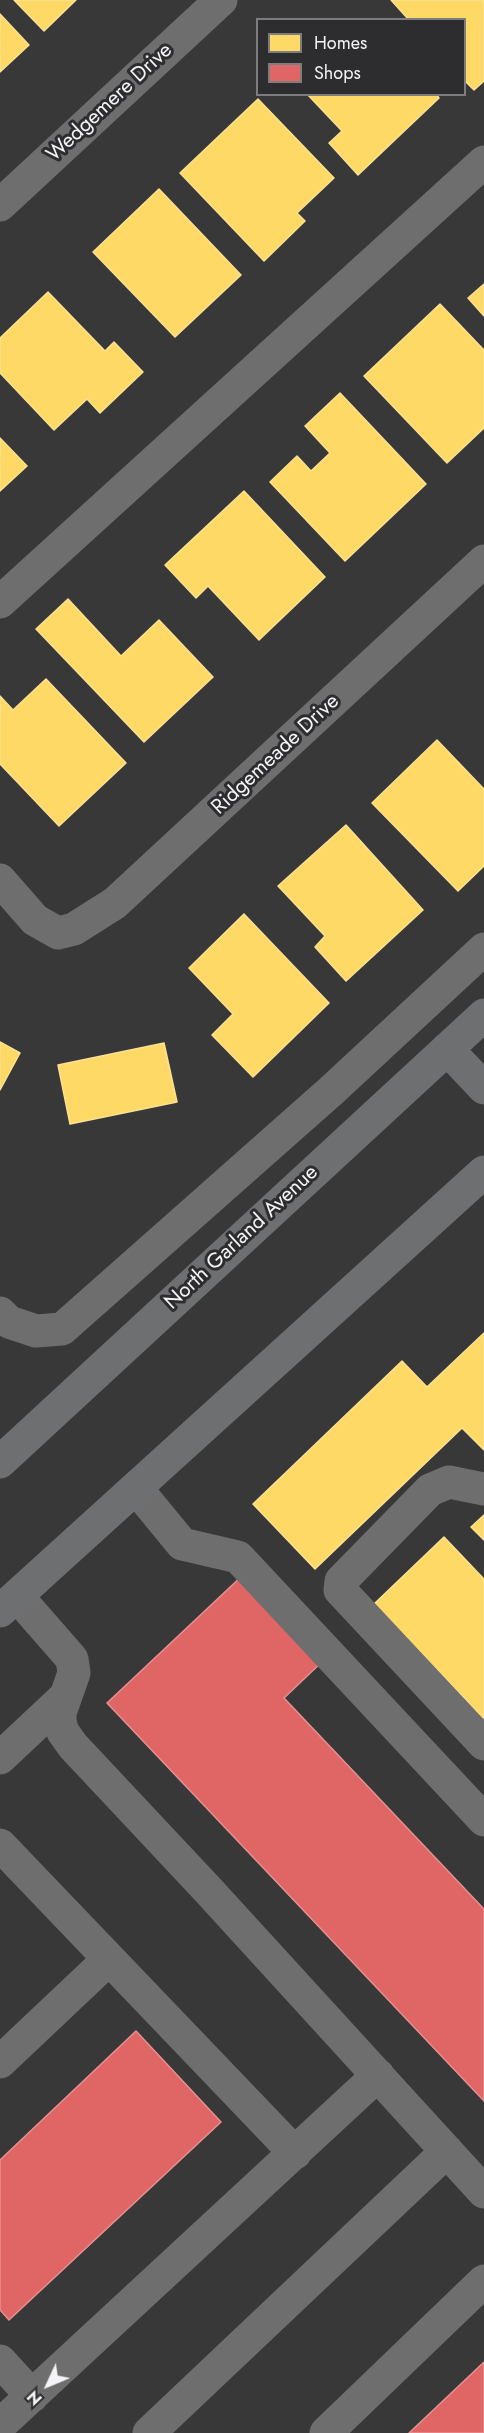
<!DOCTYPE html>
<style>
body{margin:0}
#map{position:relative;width:484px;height:2433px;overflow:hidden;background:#383839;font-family:Jost,sans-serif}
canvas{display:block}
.legend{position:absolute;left:256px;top:18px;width:210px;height:78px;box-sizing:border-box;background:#2d2d30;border:2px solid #7d7d7f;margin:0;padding:8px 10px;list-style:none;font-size:18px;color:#f4f4f6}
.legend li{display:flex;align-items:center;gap:12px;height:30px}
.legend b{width:30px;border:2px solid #7d7d7f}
.north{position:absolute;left:18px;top:2355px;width:60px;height:60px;-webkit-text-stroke:4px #2d2d30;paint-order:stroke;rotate:226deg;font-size:16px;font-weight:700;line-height:24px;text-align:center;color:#f4f4f6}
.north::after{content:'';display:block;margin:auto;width:21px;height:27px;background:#f4f4f6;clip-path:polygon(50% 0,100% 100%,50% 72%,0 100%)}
</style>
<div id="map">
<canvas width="484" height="2433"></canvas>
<ul class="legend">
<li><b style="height:16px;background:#ffd966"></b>Homes</li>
<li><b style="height:16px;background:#e06666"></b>Shops</li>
</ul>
<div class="north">N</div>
</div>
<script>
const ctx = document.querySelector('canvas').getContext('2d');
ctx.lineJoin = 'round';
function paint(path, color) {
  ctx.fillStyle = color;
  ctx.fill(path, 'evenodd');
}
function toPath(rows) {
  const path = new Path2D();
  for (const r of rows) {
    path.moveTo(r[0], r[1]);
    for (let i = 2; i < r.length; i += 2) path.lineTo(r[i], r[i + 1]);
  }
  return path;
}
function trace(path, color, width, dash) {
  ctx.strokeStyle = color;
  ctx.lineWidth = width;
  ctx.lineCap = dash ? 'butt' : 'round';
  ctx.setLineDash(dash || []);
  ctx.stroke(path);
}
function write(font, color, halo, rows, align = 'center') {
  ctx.font = font + ' Jost,sans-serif';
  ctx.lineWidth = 6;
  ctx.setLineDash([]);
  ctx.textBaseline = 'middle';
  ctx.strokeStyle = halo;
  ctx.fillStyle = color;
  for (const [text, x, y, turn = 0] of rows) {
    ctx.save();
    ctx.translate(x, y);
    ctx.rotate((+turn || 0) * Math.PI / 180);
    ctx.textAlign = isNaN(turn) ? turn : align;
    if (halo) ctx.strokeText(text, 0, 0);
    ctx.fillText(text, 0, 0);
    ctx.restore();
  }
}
const homes = toPath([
 [14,0,76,0,44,31,14,0],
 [391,0,484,0,484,81,474,90,464,80,464,20,409,20,391,0],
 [0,14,29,45,0,72,0,14],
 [307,94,436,94,439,98,358,175,329,143,342,131,307,94],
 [258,99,334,178,297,213,305,221,264,261,180,173,258,99],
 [159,189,241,275,175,337,93,252,159,189],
 [484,284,484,316,468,298,484,284],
 [48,292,105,351,114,342,143,372,100,413,87,399,54,430,0,373,0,338,48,292],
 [440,304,484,350,484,428,447,463,364,376,440,304],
 [340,393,426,484,345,561,270,482,297,456,311,471,330,453,305,426,340,393],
 [0,438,27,466,0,491,0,438],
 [244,491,325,577,259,640,208,586,196,598,165,565,244,491],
 [68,599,121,656,159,620,213,677,144,742,36,629,68,599],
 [46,679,126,763,59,826,0,764,0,696,13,710,46,679],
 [437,740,484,789,484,866,458,891,372,803,437,740],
 [346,825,423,910,346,981,315,947,325,936,278,886,346,825],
 [244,914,329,1003,253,1077,212,1035,233,1014,189,968,244,914],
 [0,1042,20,1053,0,1090,0,1042],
 [164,1043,177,1102,70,1124,58,1065,164,1043],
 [484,1333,484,1450,462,1428,315,1569,253,1504,402,1361,427,1387,484,1333],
 [484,1515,484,1540,471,1527,484,1515],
 [444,1537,484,1579,484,1719,374,1604,444,1537]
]);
const shops = toPath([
 [244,1574,325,1659,284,1698,484,1909,484,2101,107,1703,244,1574],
 [136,2031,221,2122,9,2320,0,2310,0,2160,136,2031],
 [484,2362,484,2433,409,2433,484,2362]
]);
const minor = toPath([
 [0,205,221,0],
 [0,602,484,162],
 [0,880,35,920,58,933,74,929,115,903,484,561],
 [0,1313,9,1322,36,1331,62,1329,331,1091,484,949],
 [136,1488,182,1544,238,1557,484,1820],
 [484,1489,449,1482,430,1490,341,1581,340,1590,484,1744],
 [17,1596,72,1659,74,1673,60,1713,60,1722,63,1732,73,1746,209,1891,484,2192],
 [0,1758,66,1696],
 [0,1845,295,2153],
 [0,2062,109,1959],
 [0,2361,32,2396],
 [0,2425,378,2075],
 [149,2433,447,2151],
 [326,2433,484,2281]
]);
const major = toPath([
 [447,1049,484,1088],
 [0,1462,484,1015],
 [0,1611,484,1172]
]);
const streetNames = [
 ["Wedgemere Drive",110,103,-43],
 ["Ridgemeade Drive",276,755,-43],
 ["North Garland Avenue",242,1238,-43]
];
paint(homes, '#ffd966');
trace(homes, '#fce191', 1.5);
paint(shops, '#e06666');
trace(shops, '#e69191', 1.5);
trace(minor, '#6e6e6f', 33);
trace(major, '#6e6f70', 33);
write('21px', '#f4f4f6', '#2d2d30', streetNames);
</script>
